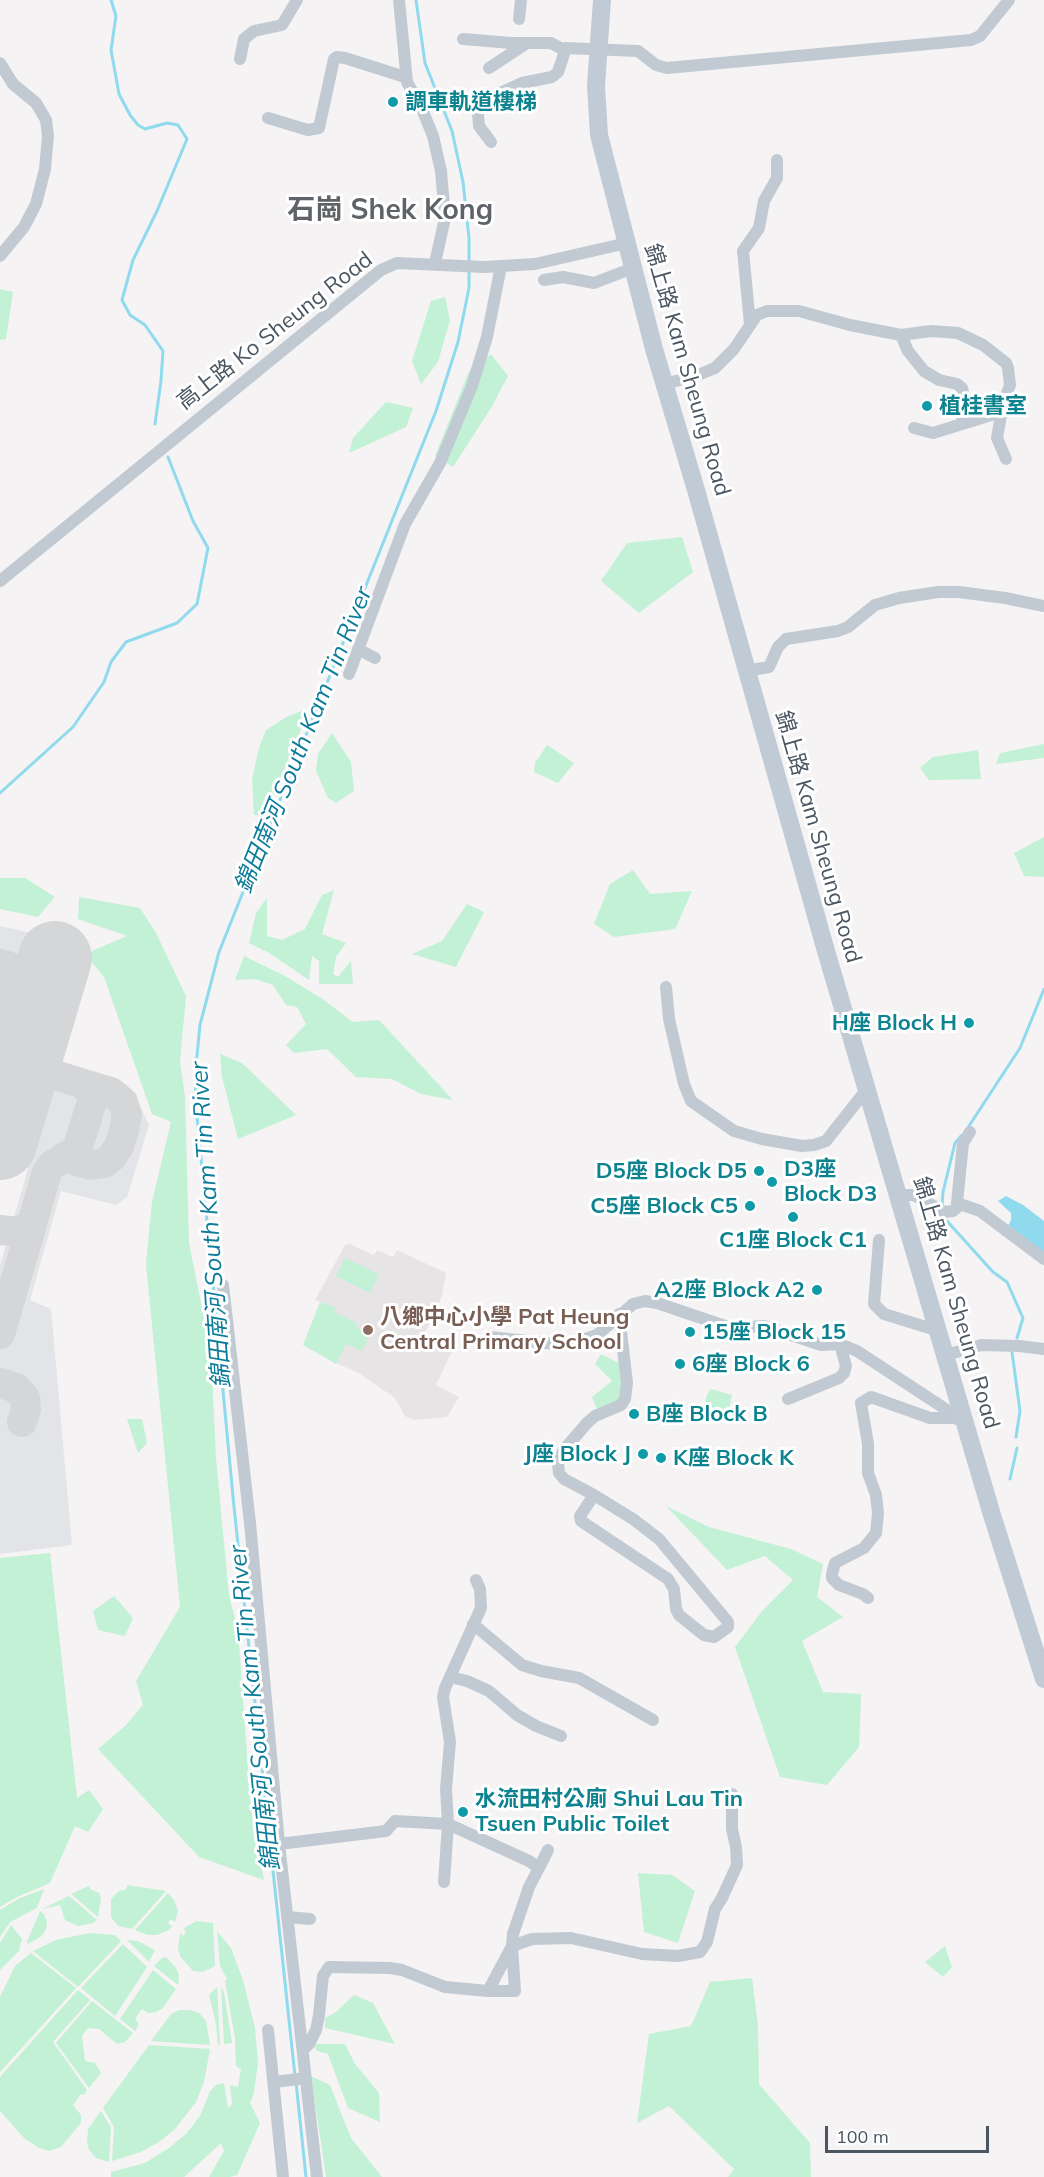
<!DOCTYPE html>
<meta charset="utf-8">
<style>
body{margin:0}
#map{position:relative;width:1044px;height:2177px;overflow:hidden;background:#f5f3f3;font-family:Mulish,sans-serif}
canvas{display:block}
.scale{position:absolute;left:825px;top:2126px;width:164px;height:27px;box-sizing:border-box;border:3px solid #4a5661;border-top:0;padding-left:8px;font-size:18px;line-height:21px;white-space:nowrap;color:#4a5661;-webkit-text-stroke:4px #fff;paint-order:stroke}
</style>
<div id="map">
<canvas width="1044" height="2177"></canvas>
<div class="scale">100 m</div>
</div>
<script>
const ctx = document.querySelector('canvas').getContext('2d');
ctx.lineJoin = 'round';
function paint(path, color) {
  ctx.fillStyle = color;
  ctx.fill(path, 'evenodd');
}
function toPath(rows) {
  const path = new Path2D();
  for (const r of rows) {
    path.moveTo(r[0], r[1]);
    for (let i = 2; i < r.length; i += 2) path.lineTo(r[i], r[i + 1]);
  }
  return path;
}
function trace(path, color, width, dash) {
  ctx.strokeStyle = color;
  ctx.lineWidth = width;
  ctx.lineCap = dash ? 'butt' : 'round';
  ctx.setLineDash(dash || []);
  ctx.stroke(path);
}
function write(font, color, halo, rows, align = 'center') {
  ctx.font = font + ' Mulish,"Noto Sans TC",sans-serif';
  ctx.lineWidth = 6;
  ctx.setLineDash([]);
  ctx.textBaseline = 'middle';
  ctx.strokeStyle = halo;
  ctx.fillStyle = color;
  for (const [text, x, y, turn = 0] of rows) {
    ctx.save();
    ctx.translate(x, y);
    ctx.rotate((+turn || 0) * Math.PI / 180);
    ctx.textAlign = isNaN(turn) ? turn : align;
    if (halo) ctx.strokeText(text, 0, 0);
    ctx.fillText(text, 0, 0);
    ctx.restore();
  }
}
const education = toPath([
 [350,1244,374,1255,377,1250,393,1257,397,1250,446,1273,442,1296,425,1333,454,1347,436,1385,459,1397,447,1417,414,1420,405,1416,395,1398,359,1373,336,1363,320,1302,315,1300,345,1245]
]);
const airport = toPath([
 [0,926,32,933,0,1041],
 [59,1063,132,1090,149,1125,127,1197,116,1205,61,1191,30,1300,51,1309,72,1545,0,1554,0,1265]
]);
const green = toPath([
 [0,289,13,292,6,339,0,340],
 [445,297,450,320,438,362,421,384,412,361,431,301],
 [491,354,508,376,491,408,453,467,435,456,469,371],
 [386,402,413,408,406,427,349,453,353,438],
 [682,537,693,572,639,613,601,581,627,543],
 [307,709,297,741,266,816,254,815,252,779,259,748,266,730,288,716],
 [332,733,351,762,354,791,336,803,328,798,316,771,318,754],
 [1044,744,1044,758,996,764,1000,753],
 [547,745,574,763,558,783,534,772,535,763],
 [978,750,981,779,929,780,920,768,933,757],
 [1044,837,1044,877,1024,876,1014,853],
 [633,870,650,894,692,891,675,929,614,937,594,924,610,884],
 [0,878,25,878,55,897,38,917,0,909],
 [334,890,322,934,346,943,336,957,333,974,338,977,351,961,353,984,319,984,319,961,312,956,309,980,269,953,249,943,256,913,267,898,267,936,282,940,305,929,322,895],
 [79,897,140,908,156,933,186,996,180,1061,185,1097,189,1243,211,1353,216,1458,229,1596,238,1630,250,1797,254,1831,264,1880,199,1857,98,1749,125,1726,143,1705,136,1681,180,1607,146,1264,152,1202,171,1122,152,1114,104,977,85,954,127,936,78,919],
 [467,904,484,912,456,967,412,954,442,941],
 [244,956,285,976,321,998,353,1022,379,1020,453,1100,421,1094,392,1079,356,1077,327,1049,294,1053,286,1045,306,1024,297,1007,286,1005,273,985,255,979,235,980],
 [220,1054,242,1063,296,1115,238,1139,222,1077],
 [345,1258,379,1274,370,1293,336,1276],
 [320,1302,336,1308,334,1312,357,1323,356,1327,370,1334,362,1351,346,1344,336,1364,303,1345],
 [601,1354,623,1365,623,1386,617,1404,597,1409,592,1397,612,1381,595,1364],
 [711,1389,732,1395,728,1415,704,1408,707,1395],
 [127,1419,142,1419,147,1443,138,1453],
 [666,1506,709,1527,791,1549,823,1564,817,1597,843,1617,802,1641,823,1692,861,1694,859,1747,827,1785,780,1777,735,1647,762,1611,793,1580,765,1556,727,1570],
 [50,1553,77,1798,89,1790,103,1809,88,1832,75,1826,50,1883,17,1897,0,1907,0,1558],
 [114,1596,133,1618,125,1636,98,1630,93,1611],
 [638,1873,672,1875,695,1891,678,1943,644,1932],
 [127,1885,166,1891,132,1929,118,1926,111,1917,111,1899,119,1891,126,1890],
 [89,1886,90,1889,99,1893,101,1898,98,1917,71,1894],
 [44,1889,37,1908,10,1922,0,1937,0,1910,18,1899],
 [168,1893,174,1900,178,1911,175,1922,171,1919,168,1923,172,1926,169,1930,157,1935,148,1935,135,1930],
 [69,1896,97,1920,93,1923,78,1926,65,1920,60,1905,42,1909],
 [40,1911,44,1914,47,1922,46,1929,42,1936,28,1944,27,1942],
 [196,1921,213,1923,215,1966,203,1972,193,1971,180,1956,178,1947,180,1933,184,1936,186,1931,183,1929],
 [11,1925,22,1939,19,1951,0,1970,0,1943],
 [217,1931,231,1948,243,1980,255,2028,258,2062,254,2093,250,2103,260,2123,237,2175,230,2177,209,2177,224,2151,221,2143,184,2177,111,2177,111,2172,145,2163,169,2148,187,2133,200,2116,210,2091,216,2085,224,2083,228,2108,232,2104,230,2085,238,2087,241,2069,236,2066,235,2038,225,1981,227,1979,220,1966],
 [90,1933,115,1935,121,1941,78,1987,33,1951,56,1940],
 [127,1940,138,1941,155,1950,149,1962],
 [123,1944,147,1967,115,2016,81,1988],
 [945,1946,952,1967,943,1977,925,1962],
 [31,1953,76,1988,0,2072,0,1997,15,1966],
 [163,1957,167,1958,176,1968,179,1975,178,1985,154,1966],
 [153,1970,176,1989,162,2009,156,2012,148,2013,142,2009,135,2019,139,2024,135,2031,120,2019],
 [752,1978,758,2025,759,2084,810,2143,811,2177,728,2177,734,2169,669,2106,637,2123,649,2034,691,2026,710,1982],
 [221,1986,224,1992,232,2043,224,2044],
 [217,1987,220,2045,218,2045,216,2024,209,1995],
 [78,1990,90,2000,53,2042,87,2090,84,2095,81,2094,73,2105,81,2115,81,2123,61,2147,49,2151,39,2148,24,2138,0,2111,0,2077],
 [354,1995,373,2003,395,2044,325,2028,325,2018,336,2012],
 [92,2001,133,2033,125,2042,117,2044,99,2029,88,2028,82,2036,85,2061,95,2063,101,2073,89,2088,56,2043],
 [179,2010,189,2010,199,2013,206,2021,210,2045,151,2041,171,2014],
 [313,2044,345,2044,355,2064,379,2093,380,2122,348,2108,328,2054,317,2051],
 [149,2045,210,2049,204,2082,196,2102,175,2129,159,2142,141,2152,112,2161,114,2127,103,2108],
 [311,2076,330,2085,351,2138,382,2177,326,2177],
 [101,2111,111,2127,109,2162,96,2158,89,2150,87,2143,88,2129]
]);
const water = toPath([
 [1006,1196,1023,1205,1044,1221,1044,1254,1007,1228,1011,1220,1011,1213,998,1201]
]);
const stream = toPath([
 [111,0,116,16,111,50,119,94,130,115,138,125,145,129,167,123,178,125,187,139,157,211,133,260,122,300,130,315,145,325,163,351,161,381,155,424],
 [416,0,425,63,452,131,463,182,469,238,469,264],
 [0,793,73,727,104,682,111,662,126,642,177,623,197,604,208,548,193,521,168,457],
 [967,1129,1020,1048,1044,989],
 [942,1206,943,1192,955,1143,961,1136],
 [947,1221,993,1272,1007,1282,1023,1318,1017,1338],
 [1012,1352,1020,1411,1016,1437],
 [1010,1479,1017,1448],
 [295,2076,234,1507,197,1116,195,1076,200,1025,219,952,436,411,458,342,469,288,469,271],
 [296,2082,306,2177]
]);
const taxiway = toPath([
 [0,964,8,966,13,972,0,1021],
 [0,1067,14,1072,40,1071,55,1075,81,1083,92,1093,91,1105,77,1150,52,1165,47,1172,0,1334],
 [64,1157,90,1165,104,1163,112,1157,119,1146,124,1131,127,1115,123,1102,111,1092,81,1083],
 [0,1230,18,1232,32,1224],
 [0,1383,16,1388,25,1398,26,1410,22,1422]
]);
const runway = toPath([
 [0,1143,55,958]
]);
const street = toPath([
 [399,0,407,82,422,109,433,136,441,171,445,218,435,263],
 [519,19,521,0],
 [463,39,511,43,551,43,564,50],
 [240,59,244,39,254,31,282,25,297,0],
 [0,63,13,84,36,103,46,120,48,136,45,169,36,204,24,227,0,256],
 [489,68,527,43],
 [268,118,308,130,319,128,334,59,337,57,345,58,405,77],
 [491,142,479,126,477,102,494,96,522,83,552,77,558,72,566,48,638,51,656,65,667,68,971,40,980,36,1009,0],
 [544,280,563,277,594,283,633,268],
 [750,324,743,251,759,228,764,201,777,178,777,160],
 [901,335,908,351,924,371,939,380,957,384,962,388,964,396,962,424],
 [665,384,698,375,715,368,734,349,757,315,767,311,799,311,850,325,901,335,931,331,958,333,983,345,1006,363,1008,368,1010,385,1003,404,997,438,1006,459],
 [914,428,933,433,1001,412],
 [0,581,381,270,397,263,484,267,535,264,627,243],
 [358,649,375,658],
 [746,671,769,667,778,647,786,639,838,631,848,627,875,605,899,598,938,592,959,592,1005,598,1044,606],
 [349,674,405,524,440,463,472,386,487,337,501,266],
 [666,987,669,1019,684,1084,691,1101,734,1131,762,1139,802,1146,814,1145,826,1141,867,1089],
 [970,1132,963,1143,957,1203,980,1211,1044,1259],
 [899,1195,914,1195,944,1212,953,1211,960,1205],
 [879,1240,874,1304,884,1314,939,1331],
 [223,1285,250,1523,279,1844,317,2177],
 [490,1337,555,1344,577,1342,597,1335,633,1304,645,1301,657,1303,731,1328,764,1326,821,1345,840,1344,857,1351,947,1410,953,1418,965,1421],
 [946,1355,981,1345,1019,1346,1044,1349],
 [788,1399,839,1378,844,1373,846,1366,840,1344],
 [594,1495,580,1516,581,1521,668,1579,674,1589,676,1609,679,1615,704,1635,714,1637,728,1627,728,1622,659,1539,633,1519,594,1495,564,1479,559,1473,558,1463,563,1451,587,1423,595,1416,621,1405,625,1399,627,1383,619,1314],
 [868,1598,863,1594,839,1585,832,1578,832,1574,835,1563,864,1548,876,1533,878,1513,876,1495,868,1473,868,1444,861,1403,871,1397,930,1418,953,1418],
 [473,1624,522,1665,541,1671,579,1678,653,1720],
 [450,1677,467,1681,489,1691,517,1715,536,1726,561,1736],
 [279,1844,386,1831,395,1821,448,1824,529,1861,539,1868,529,1887,513,1934,512,1946,515,1991,488,1991],
 [539,1868,548,1850],
 [444,1882,448,1824,446,1789,450,1742,443,1697,445,1688,481,1608,480,1589,476,1580],
 [288,1917,310,1919],
 [268,2030,283,2177],
 [303,2050,309,2044,316,2030,319,2015,323,1976,329,1967,390,1968,402,1970,445,1987,488,1991,512,1946,532,1939,571,1938,642,1954,678,1956,700,1952,707,1942,715,1909,722,1898,737,1865,736,1847,732,1829,732,1794],
 [274,2082,306,2078]
]);
const secondary = toPath([
 [602,0,596,86,599,135,654,349,696,490,826,951,992,1515,1044,1679]
]);
const markers = [
 [393,102,6,"#0f9aa8"],
 [927,406,6,"#0f9aa8"],
 [969,1023,6,"#0f9aa8"],
 [759,1171,6,"#0f9aa8"],
 [772,1182,6,"#0f9aa8"],
 [750,1206,6,"#0f9aa8"],
 [793,1217,6,"#0f9aa8"],
 [817,1290,6,"#0f9aa8"],
 [368,1330,6,"#8d6e63"],
 [690,1332,6,"#0f9aa8"],
 [680,1364,6,"#0f9aa8"],
 [634,1414,6,"#0f9aa8"],
 [643,1454,6,"#0f9aa8"],
 [661,1458,6,"#0f9aa8"],
 [463,1812,6,"#0f9aa8"]
];
const cultureNames = [
 ["調車軌道樓梯",405,102],
 ["植桂書室",939,406],
 ["H座 Block H",957,1023,"right"],
 ["D3座",784,1169],
 ["Block D3",784,1194],
 ["D5座 Block D5",747,1171,"right"],
 ["C5座 Block C5",738,1206,"right"],
 ["C1座 Block C1",793,1240,"center"],
 ["A2座 Block A2",805,1290,"right"],
 ["15座 Block 15",702,1332],
 ["6座 Block 6",692,1364],
 ["B座 Block B",646,1414],
 ["J座 Block J",631,1454,"right"],
 ["K座 Block K",673,1458],
 ["水流田村公廁 Shui Lau Tin",475,1799],
 ["Tsuen Public Toilet",475,1824]
];
const streetNames = [
 ["高上路 Ko Sheung Road",275,331,-38],
 ["錦上路 Kam Sheung Road",687,370,74],
 ["錦上路 Kam Sheung Road",818,837,74],
 ["錦上路 Kam Sheung Road",956,1303,74]
];
const educationNames = [
 ["八鄉中心小學 Pat Heung",380,1317],
 ["Central Primary School",380,1342]
];
const waterNames = [
 ["錦田南河 South Kam Tin River",304,740,-68],
 ["錦田南河 South Kam Tin River",211,1225,-94],
 ["錦田南河 South Kam Tin River",255,1708,-96]
];
const districtNames = [
 ["石崗 Shek Kong",390,211]
];
paint(education, '#e6e4e5');
paint(airport, '#e2e4e7');
paint(green, '#c3f1d5');
paint(water, '#90daee');
trace(stream, '#90daee', 3);
trace(taxiway, '#d5d6d8', 30);
trace(runway, '#d5d6d8', 74);
trace(street, '#c1cad2', 12);
trace(secondary, '#c1cbd6', 18);
for (const [x, y, r, color] of markers) {
  const dot = new Path2D();
  dot.arc(x, y, r, 0, 2 * Math.PI);
  ctx.fillStyle = color;
  ctx.fill(dot);
  trace(dot, '#fff', 2);
}
write('bold 22px', '#0d838f', '#fff', cultureNames, 'left');
write('22px', '#4a5661', '#fff', streetNames);
write('bold 22px', '#785e54', '#fff', educationNames, 'left');
write('italic 24px', '#0c7c9b', '#fff', waterNames);
write('bold 28px', '#5f6368', '#fff', districtNames);
</script>
